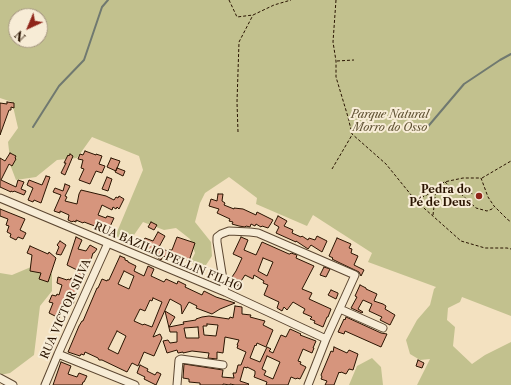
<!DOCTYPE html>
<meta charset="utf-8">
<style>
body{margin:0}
#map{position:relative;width:511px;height:385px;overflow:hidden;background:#f3e1c0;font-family:"Libre Caslon Text",serif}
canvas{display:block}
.north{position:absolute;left:8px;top:8px;width:40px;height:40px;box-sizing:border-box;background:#f7ecd6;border:1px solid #a59681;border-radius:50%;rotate:224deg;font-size:11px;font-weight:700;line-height:16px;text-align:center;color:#2a1401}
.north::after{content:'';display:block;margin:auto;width:14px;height:18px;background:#8f2418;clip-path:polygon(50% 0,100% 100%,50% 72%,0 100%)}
</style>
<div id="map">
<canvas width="511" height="385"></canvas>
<div class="north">N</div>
</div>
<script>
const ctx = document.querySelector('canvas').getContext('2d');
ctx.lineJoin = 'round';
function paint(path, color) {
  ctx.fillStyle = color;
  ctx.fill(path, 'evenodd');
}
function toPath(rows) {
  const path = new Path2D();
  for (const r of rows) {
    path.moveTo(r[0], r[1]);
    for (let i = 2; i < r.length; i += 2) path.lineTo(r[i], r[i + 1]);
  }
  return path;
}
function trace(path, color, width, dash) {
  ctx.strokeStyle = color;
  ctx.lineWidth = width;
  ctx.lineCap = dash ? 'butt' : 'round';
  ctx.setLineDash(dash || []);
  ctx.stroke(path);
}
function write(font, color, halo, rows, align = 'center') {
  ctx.font = font + ' "Libre Caslon Text",serif';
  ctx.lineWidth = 4;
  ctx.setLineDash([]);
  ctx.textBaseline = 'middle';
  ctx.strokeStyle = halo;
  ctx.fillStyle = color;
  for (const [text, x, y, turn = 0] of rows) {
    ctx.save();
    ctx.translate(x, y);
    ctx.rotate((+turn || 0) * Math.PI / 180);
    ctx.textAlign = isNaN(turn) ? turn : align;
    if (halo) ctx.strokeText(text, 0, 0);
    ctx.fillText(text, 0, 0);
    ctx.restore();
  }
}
const green = toPath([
 [0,0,511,0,511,316,462,297,460,302,448,308,447,320,455,327,453,346,472,364,485,355,511,342,511,385,417,385,430,359,420,360,410,354,406,340,417,320,430,305,434,289,436,287,368,262,372,253,313,215,307,226,256,204,257,198,229,177,205,193,200,203,195,222,211,242,212,256,206,265,195,268,191,261,195,253,190,239,176,228,164,230,143,222,127,245,117,240,113,236,117,232,143,170,139,156,92,137,77,158,57,160,36,177,16,180,11,167,8,142,18,128,12,102,0,98],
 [16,16,40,16,40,40,16,40],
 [31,267,52,274,52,291,40,306,34,355,10,373,0,375,0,273,12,275],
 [372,358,381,367,383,385,349,385,357,366]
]);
const stream = toPath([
 [33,127,59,86,84,60,102,7,108,0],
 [425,130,464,84,500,60,511,54]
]);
const building = toPath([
 [7,102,14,103,14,108,11,107,11,110,9,110,0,135,0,103,7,104,7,102],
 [85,151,96,155,96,154,102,156,99,164,105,166,102,173,96,171,90,184,79,180,84,169,81,168,83,160,78,159,80,154,83,155,85,151],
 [10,153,16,156,15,158,16,159,12,166,9,164,1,180,16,187,18,180,24,182,21,189,26,191,24,195,14,191,13,192,11,191,11,192,0,187,0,158,5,161,10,153],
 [70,154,73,156,65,175,61,173,66,163,64,163,68,155,69,156,70,154],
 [111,158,120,161,116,171,107,167,111,158],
 [117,168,125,171,123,176,115,172,117,168],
 [46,176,50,177,41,203,34,200,33,202,28,200,33,188,27,185,29,180,42,185,46,176],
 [107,177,112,179,108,191,102,189,107,177],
 [65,184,70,186,65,196,67,197,65,201,77,204,79,194,81,190,106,196,114,200,116,197,118,198,119,196,124,199,119,209,117,207,116,209,113,207,112,210,102,205,98,215,106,218,107,216,114,218,108,231,84,222,83,223,76,220,76,222,73,221,72,222,68,220,69,215,60,211,60,213,54,211,61,195,53,192,55,188,63,191,65,184],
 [218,194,223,194,222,201,225,203,224,205,234,209,234,208,243,209,256,215,257,212,273,220,270,225,268,228,262,226,261,227,256,224,255,226,251,224,250,227,246,226,245,227,239,226,232,224,233,222,229,221,230,219,217,213,219,209,209,206,211,199,217,201,218,194],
 [0,209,25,219,20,230,26,233,23,239,18,237,16,240,10,237,11,234,7,232,9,226,6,225,8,219,0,216,0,209],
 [278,216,287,221,284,226,293,230,292,233,301,237,302,236,308,240,309,238,315,240,317,236,327,241,322,252,311,245,308,249,296,241,296,242,276,233,279,227,274,224,278,216],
 [151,222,157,225,154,230,148,227,151,222],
 [158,232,165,236,159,247,169,252,169,250,172,250,177,237,195,243,189,261,180,257,180,261,163,256,161,260,152,254,153,253,140,247,143,240,144,240,145,238,153,241,158,232],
 [76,237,82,240,78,249,86,251,90,245,97,249,94,253,93,253,88,269,87,268,83,275,82,275,78,284,79,285,74,295,76,296,73,304,67,301,59,318,49,313,53,303,49,302,52,295,56,296,57,294,59,295,62,285,57,283,58,277,67,280,68,279,70,280,71,278,73,279,77,270,67,265,76,237],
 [241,237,248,240,244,250,256,255,262,242,289,254,290,254,291,253,297,255,296,258,314,266,302,289,312,293,309,299,331,309,328,317,327,317,323,327,314,323,315,321,310,319,312,317,303,313,305,309,293,302,287,310,284,307,282,311,277,308,279,302,264,295,268,285,263,283,264,281,254,275,253,279,245,275,238,286,230,281,230,280,236,271,242,258,233,254,241,237],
 [263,258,273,262,267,276,258,271,263,258],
 [337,238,351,244,349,248,352,249,351,253,358,256,354,265,364,270,361,276,359,272,357,271,340,263,332,259,333,258,329,256,337,238],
 [60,241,66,245,61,255,56,254,59,247,57,245,60,241],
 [30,246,48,254,49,252,56,258,48,282,39,279,41,273,30,271,32,255,27,253,30,246],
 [120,256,125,258,125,260,128,261,128,262,136,266,134,271,144,276,148,266,154,269,151,276,164,282,166,279,177,284,178,281,186,285,185,287,202,295,204,291,216,297,235,303,220,309,212,314,196,308,197,306,189,302,182,314,181,305,170,299,153,337,160,334,162,338,154,356,144,352,138,366,132,363,127,372,102,360,99,360,98,358,85,352,84,355,81,354,80,356,68,352,79,326,82,321,83,321,97,288,98,288,102,279,107,281,107,280,109,280,120,256],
 [124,271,134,276,129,289,118,284,124,271],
 [153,298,162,302,152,327,144,324,143,325,134,321,140,309,145,311,150,300,152,301,153,298],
 [117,331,126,336,118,354,108,349,117,331],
 [324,267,330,269,326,277,320,275,324,267],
 [360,285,366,288,366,289,377,294,374,301,383,304,386,306,385,309,395,315,390,325,380,320,382,317,369,311,372,304,363,300,358,309,363,312,362,313,351,308,357,297,355,296,360,285],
 [331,290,338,293,338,294,336,299,328,295,331,290],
 [235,306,242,307,242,314,251,315,250,317,265,321,263,325,273,330,266,347,257,343,256,346,255,345,250,358,260,362,267,347,271,349,269,351,273,353,281,335,286,337,290,329,301,334,300,335,316,341,313,348,314,348,312,353,303,349,298,361,301,362,300,364,306,367,300,379,297,378,296,379,291,377,288,385,266,385,267,382,254,377,255,374,255,371,247,367,247,368,244,367,240,381,249,384,248,385,235,385,230,384,230,385,223,384,223,385,200,385,200,383,189,382,189,379,183,378,184,364,223,370,222,377,234,378,233,373,236,373,238,365,241,365,246,352,237,348,238,345,237,345,239,340,225,337,223,353,217,352,217,359,208,358,209,353,192,351,183,353,183,352,178,353,177,350,167,353,163,341,168,340,170,343,177,342,177,332,170,332,165,311,175,317,169,327,184,324,183,322,196,320,196,319,202,317,209,316,229,319,230,317,233,318,235,306],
 [207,324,218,325,216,336,204,335,203,326,207,326,207,324],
 [198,327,199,338,186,338,184,328,198,327],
 [267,356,280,362,273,379,264,375,266,371,262,369,267,356],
 [346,317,381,333,387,334,381,347,345,331,344,334,338,332,344,319,345,320,346,317],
 [334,347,347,353,349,350,358,354,353,370,349,369,346,374,341,372,340,373,339,372,334,385,325,385,327,381,321,379,322,377,321,375,329,356,331,351,333,352,334,347],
 [418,360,424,363,422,368,416,366,418,360],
 [61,362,71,366,68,374,77,377,79,373,87,376,84,382,83,382,82,385,53,385,61,362],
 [140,365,148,369,147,371,155,375,157,372,161,374,156,385,144,379,145,377,137,373,140,365]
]);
const path = toPath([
 [229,0,237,17,253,15,274,5,291,0],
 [336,0,333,42,336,61,336,77,348,117,352,134,386,164,416,201,461,241,485,248,507,248,511,249],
 [337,61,354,60],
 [238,132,237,102,239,42,253,15],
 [332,169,352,135],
 [482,178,511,161],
 [445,182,453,189,459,192,476,208,487,211,492,209,494,207],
 [460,192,466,191,473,194],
 [417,200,436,190,444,182,463,178,481,178,488,197,494,206,507,219,511,222],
 [433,215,436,190]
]);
const minor = toPath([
 [0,198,225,292,326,339],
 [225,292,217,242,217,237,221,234,229,231,250,232,258,233,355,275,326,339,308,385],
 [340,309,383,328],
 [58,354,135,385],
 [0,378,13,385],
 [45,385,58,354,108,243],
 [177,385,179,360,181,359,223,365]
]);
const markers = [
 [479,196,4,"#8f2418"]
];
const parkNames = [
 ["Parque Natural",390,115],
 ["Morro do Osso",390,128]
];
const poiNames = [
 ["Pedra do",471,190],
 ["Pé de Deus",471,203]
];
const streetNames = [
 ["RUA BAZILIO PELLIN FILHO",168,257,23],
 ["RUA VICTOR SILVA",66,309,-66]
];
paint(green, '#c2c18e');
trace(stream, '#707970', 2);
paint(building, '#d6957d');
trace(building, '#2a1401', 1);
trace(minor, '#5c4731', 9);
trace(path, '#2a1401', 1, [3, 2]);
trace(minor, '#f7ecd6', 7);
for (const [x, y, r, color] of markers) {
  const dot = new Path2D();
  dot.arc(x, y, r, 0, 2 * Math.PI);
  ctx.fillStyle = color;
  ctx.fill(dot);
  trace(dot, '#f7ecd6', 1.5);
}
write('italic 11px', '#5f5132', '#f7ecd6', parkNames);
write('bold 11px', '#2a1401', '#f7ecd6', poiNames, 'right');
write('11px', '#2a1401', '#f7ecd6', streetNames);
</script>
